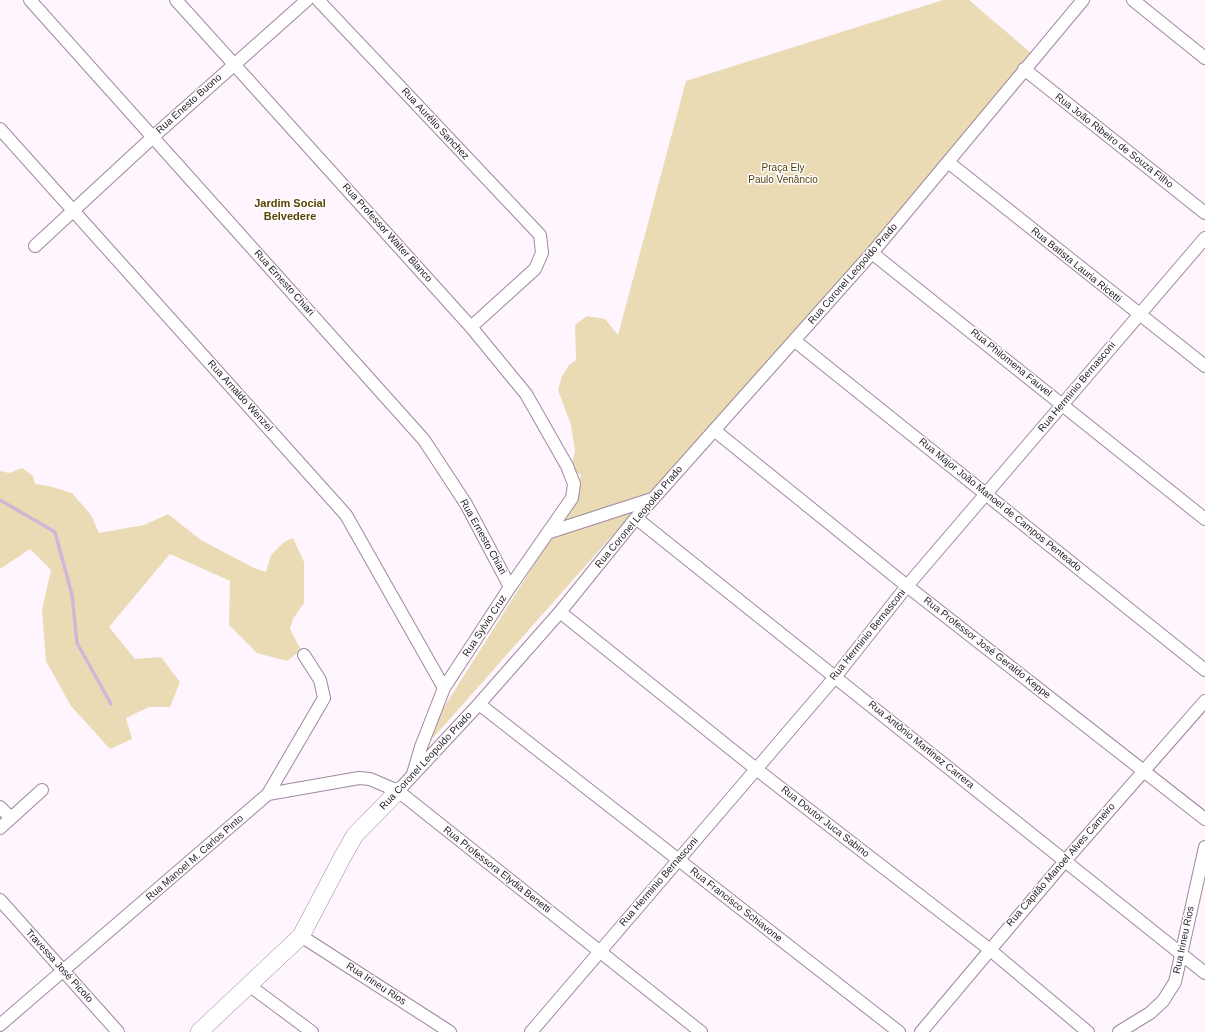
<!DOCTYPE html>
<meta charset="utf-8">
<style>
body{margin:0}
canvas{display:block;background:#fef5fe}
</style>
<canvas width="1205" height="1032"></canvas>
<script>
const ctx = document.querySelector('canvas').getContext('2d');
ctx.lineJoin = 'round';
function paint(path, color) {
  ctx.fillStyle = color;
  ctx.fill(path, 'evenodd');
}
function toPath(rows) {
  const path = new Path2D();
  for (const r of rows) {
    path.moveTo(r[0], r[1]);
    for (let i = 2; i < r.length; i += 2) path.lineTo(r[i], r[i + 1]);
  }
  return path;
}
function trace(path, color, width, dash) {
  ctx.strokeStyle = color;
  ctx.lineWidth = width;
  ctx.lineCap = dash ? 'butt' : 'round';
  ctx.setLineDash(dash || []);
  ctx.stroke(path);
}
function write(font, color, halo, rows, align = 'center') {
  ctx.font = font + ' Arial,sans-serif';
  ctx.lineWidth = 3;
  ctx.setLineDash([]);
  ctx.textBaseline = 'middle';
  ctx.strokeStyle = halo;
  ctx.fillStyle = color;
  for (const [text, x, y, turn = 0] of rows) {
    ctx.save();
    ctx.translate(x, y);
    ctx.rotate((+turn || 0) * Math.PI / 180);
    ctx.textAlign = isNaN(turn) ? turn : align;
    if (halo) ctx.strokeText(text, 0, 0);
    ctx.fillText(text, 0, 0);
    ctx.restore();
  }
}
const green = toPath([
 [943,0,969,0,1031,53,890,228,680,459,433,738,429,735,434,723,573,503,581,474,575,474,572,464,575,451,571,425,558,390,562,376,569,365,576,360,575,325,587,316,605,319,618,335,686,81],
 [22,468,33,476,35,484,49,486,72,493,91,515,99,533,144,525,168,514,201,540,254,568,266,572,271,555,284,542,293,538,304,562,304,603,293,619,290,629,301,650,287,661,257,653,229,625,230,581,170,554,109,627,135,659,161,657,180,682,170,707,149,707,126,718,132,739,110,749,71,706,46,661,42,610,51,570,30,549,0,569,0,471,9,473]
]);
const stream = toPath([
 [0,500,55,532,72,595,77,643,111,704]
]);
const street = toPath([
 [30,0,424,440,466,504,510,587],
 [176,0,471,327,526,394,567,466,574,484,572,498,510,587,444,688,421,747,413,774],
 [318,0,540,235,542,253,535,269,471,327],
 [1133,0,1205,58],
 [1024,69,1205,213],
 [0,129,346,515,444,688],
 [948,162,1205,366],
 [35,246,154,136,307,0],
 [872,253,1205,519],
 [795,341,1205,670],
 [714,430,907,586,1205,819],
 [636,518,1205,973],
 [550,532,652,499],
 [560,612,756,769,989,949,1088,1032],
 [479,704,899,1032],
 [398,791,479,704,560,612,636,518,872,253,1083,0],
 [268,794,359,778,370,779,398,791,701,1032],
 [0,807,11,818],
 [0,828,42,790],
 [0,900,118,1032],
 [301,936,450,1032],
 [250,986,312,1032],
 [0,1025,268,794,324,698,320,680,304,655],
 [531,1032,836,676,907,586,1205,238],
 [921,1032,1065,861,1205,701],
 [1119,1032,1150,1013,1163,1001,1175,982,1205,847]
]);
const secondary = toPath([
 [199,1032,301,936,343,856,355,835,398,791]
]);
const streetNames = [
 ["Rua Enesto Buono",189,104,-42],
 ["Rua Aurélio Sanchez",435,124,47],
 ["Rua João Ribeiro de Souza Filho",1114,141,38],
 ["Rua Professor Walter Blanco",387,233,48],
 ["Rua Batista Lauria Ricetti",1076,265,39],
 ["Rua Coronel Leopoldo Prado",853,274,-49],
 ["Rua Ernesto Chiari",284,283,48],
 ["Rua Philomena Fauvel",1011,363,39],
 ["Rua Herminio Bernasconi",1077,387,-50],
 ["Rua Arnaldo Wenzel",240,396,48],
 ["Rua Major João Manoel de Campos Penteado",1000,505,39],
 ["Rua Coronel Leopoldo Prado",639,517,-50],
 ["Rua Ernesto Chiari",483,537,61],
 ["Rua Sylvio Cruz",485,626,-57],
 ["Rua Herminio Bernasconi",868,635,-51],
 ["Rua Professor José Geraldo Keppe",987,648,38],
 ["Rua Antônio Martinez Carrera",921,745,39],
 ["Rua Coronel Leopoldo Prado",426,761,-47],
 ["Rua Doutor Juca Sabino",825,822,38],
 ["Rua Manoel M. Carlos Pinto",195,858,-41],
 ["Rua Capitão Manoel Alves Carneiro",1061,865,-49],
 ["Rua Professora Elydia Benetti",497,870,38],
 ["Rua Herminio Bernasconi",659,882,-49],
 ["Rua Francisco Schiavone",736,905,38],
 ["Rua Irineu Rios",1184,940,-78],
 ["Travessa José Picolo",59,966,48],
 ["Rua Irineu Rios",376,984,33]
];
const parkNames = [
 ["Praça Ely",783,168],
 ["Paulo Venâncio",783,180]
];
const neighbourhoodNames = [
 ["Jardim Social",290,204],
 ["Belvedere",290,217]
];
paint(green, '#ebdbb4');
trace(stream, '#d6b4d5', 3.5);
trace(street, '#9d899d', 14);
trace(secondary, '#9d899d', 18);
trace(street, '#fff', 12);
trace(secondary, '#fff', 17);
write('10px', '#231b23', '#fff', streetNames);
write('10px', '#53410d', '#fff', parkNames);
write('bold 11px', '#584402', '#fff', neighbourhoodNames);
</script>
